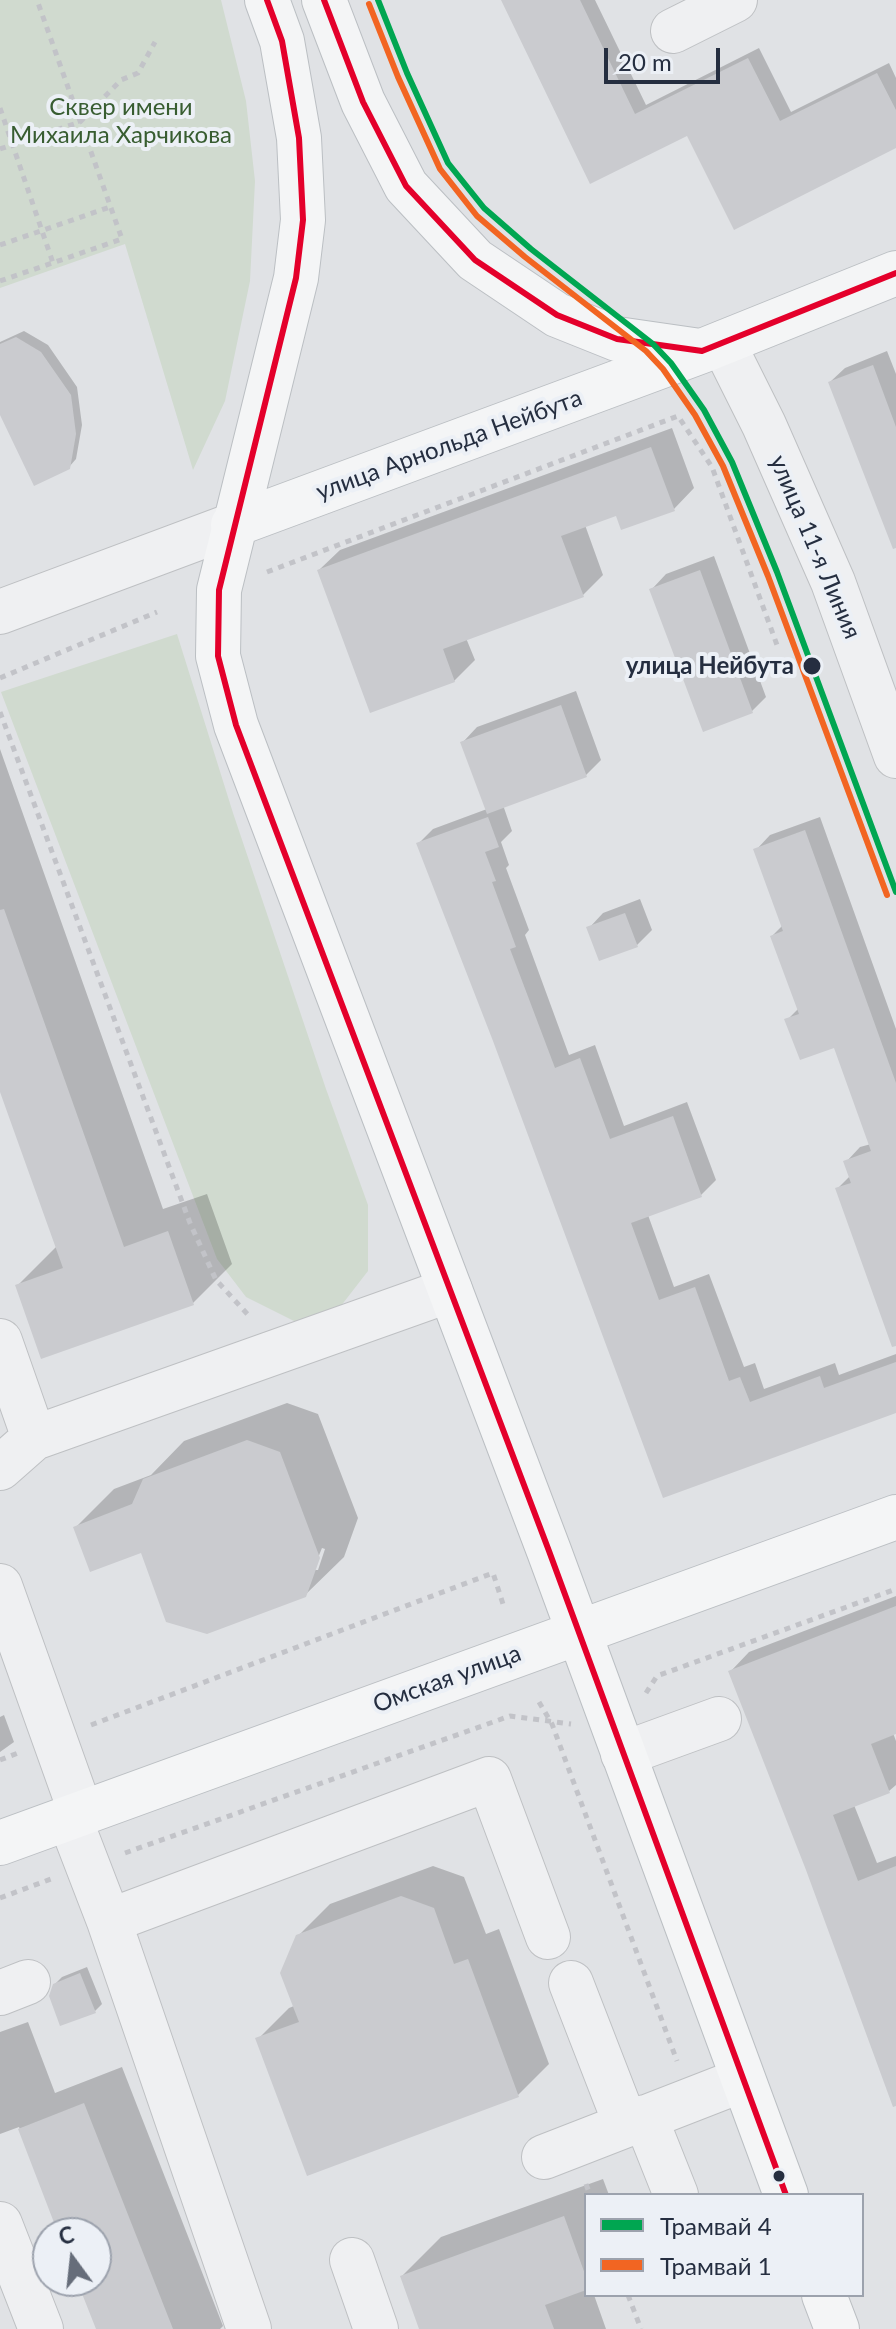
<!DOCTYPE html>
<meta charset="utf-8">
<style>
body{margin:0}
#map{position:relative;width:896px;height:2329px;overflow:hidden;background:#e0e2e5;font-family:Lato,sans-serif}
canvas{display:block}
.legend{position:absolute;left:584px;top:2193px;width:280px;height:104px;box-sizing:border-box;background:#ecf0f6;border:2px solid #9ca2ad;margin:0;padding:10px 14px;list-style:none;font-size:24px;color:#252e40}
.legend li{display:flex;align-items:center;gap:16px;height:40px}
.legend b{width:40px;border:2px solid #9ca2ad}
.north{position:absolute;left:32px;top:2217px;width:80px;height:80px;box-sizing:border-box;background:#ecf0f6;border:2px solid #9ca2ad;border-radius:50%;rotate:345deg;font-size:22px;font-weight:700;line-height:32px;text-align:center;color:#252e40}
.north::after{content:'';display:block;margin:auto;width:28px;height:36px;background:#666d7a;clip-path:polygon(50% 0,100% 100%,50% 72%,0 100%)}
.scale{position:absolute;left:604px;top:48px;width:116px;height:36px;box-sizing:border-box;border:4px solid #252e40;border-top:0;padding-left:10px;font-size:24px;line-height:28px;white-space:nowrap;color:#252e40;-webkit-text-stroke:6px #ecf0f6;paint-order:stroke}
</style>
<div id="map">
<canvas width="896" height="2329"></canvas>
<ul class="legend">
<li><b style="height:10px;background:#00a651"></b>Трамвай 4</li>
<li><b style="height:10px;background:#f26522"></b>Трамвай 1</li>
</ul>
<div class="north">С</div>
<div class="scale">20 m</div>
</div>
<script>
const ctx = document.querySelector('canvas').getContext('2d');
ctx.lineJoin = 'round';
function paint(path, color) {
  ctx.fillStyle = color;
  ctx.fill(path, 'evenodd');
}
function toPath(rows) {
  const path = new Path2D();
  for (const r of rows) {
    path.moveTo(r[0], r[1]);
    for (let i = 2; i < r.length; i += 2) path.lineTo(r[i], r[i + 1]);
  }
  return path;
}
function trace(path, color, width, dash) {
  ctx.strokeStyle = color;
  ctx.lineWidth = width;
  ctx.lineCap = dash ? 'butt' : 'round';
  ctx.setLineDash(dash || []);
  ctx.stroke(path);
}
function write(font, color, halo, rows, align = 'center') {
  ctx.font = font + ' Lato,sans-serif';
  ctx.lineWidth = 8;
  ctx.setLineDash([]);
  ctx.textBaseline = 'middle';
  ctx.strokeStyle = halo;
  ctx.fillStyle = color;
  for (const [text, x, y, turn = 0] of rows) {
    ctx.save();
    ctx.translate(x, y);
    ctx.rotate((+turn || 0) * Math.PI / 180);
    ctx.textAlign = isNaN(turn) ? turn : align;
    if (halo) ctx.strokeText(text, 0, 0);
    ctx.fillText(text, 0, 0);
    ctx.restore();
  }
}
const green = toPath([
 [0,0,221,0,246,101,255,181,250,281,225,401,193,470,125,244,0,288],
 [177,634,233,813,326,1089,368,1205,368,1271,337,1311,296,1322,246,1297,217,1259,1,692]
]);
const shadow = toPath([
 [503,0,595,0,646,105,759,48,791,112,889,63,896,78,896,146,688,134,591,181],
 [24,331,48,345,77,387,82,425,76,459,69,467,0,411,0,342],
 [887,351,896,374,896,529,830,382,845,368],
 [672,428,694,488,674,509,617,514,585,525,603,575,583,595,466,638,475,660,454,681,319,570,340,550],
 [714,556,766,697,752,711,652,589,666,574],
 [576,691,601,760,586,775,503,805,512,831,501,842,509,865,506,868,529,930,525,935,569,1055,595,1045,624,1126,687,1102,716,1180,701,1195,648,1215,674,1287,709,1274,744,1367,755,1363,764,1389,835,1363,839,1375,896,1354,896,1410,664,1496,495,1040,418,844,433,829,487,809,463,742,477,727],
 [0,749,163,1209,207,1194,232,1264,193,1303,17,1286,57,1246,0,1086],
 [820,817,896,1029,896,1300,837,1189,851,1175,846,1162,860,1147,871,1144,835,1045,787,1020,799,1008,772,936,783,925,756,850,770,835],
 [640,899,652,930,637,945,589,928,603,913],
 [287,1403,318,1414,358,1518,344,1557,304,1596,76,1527,114,1489,151,1475,184,1441],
 [322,1548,325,1549,318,1570,313,1570],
 [896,1596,896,1732,893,1733,896,1741,896,1785,889,1791,854,1805,877,1863,896,1856,896,2093,730,1672,749,1652],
 [4,1715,14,1742,0,1752,0,1717],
 [433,1866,464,1877,486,1934,499,1929,549,2064,518,2095,258,2039,289,2008,294,2006,298,1936,330,1904],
 [87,1967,102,2004,95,2011,54,1985,62,1977],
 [28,2022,55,2093,122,2067,223,2326,220,2329,98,2329,79,2281,96,2281,96,2233,60,2233,19,2127,0,2134,0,2032],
 [603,2179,609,2195,586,2195,586,2295,594,2295,606,2329,422,2329,402,2276,441,2237]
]);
const building = toPath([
 [501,0,580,0,635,114,748,58,780,121,877,73,896,110,896,148,734,230,687,136,590,184],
 [16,337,41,352,71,395,76,434,70,469,34,486,0,415,0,344],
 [873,365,896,427,896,548,893,549,828,382],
 [651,447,675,511,621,530,616,516,561,536,584,597,443,649,455,682,370,713,317,570],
 [700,570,753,713,703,732,649,589],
 [561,705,587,777,487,814,460,742],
 [488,817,499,847,485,852,496,881,492,882,516,947,510,949,555,1068,580,1058,610,1139,673,1116,702,1197,631,1223,659,1300,695,1287,729,1381,740,1377,750,1402,820,1376,824,1388,896,1362,896,1413,663,1498,493,1041,416,843],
 [805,830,896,1083,896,1346,892,1347,835,1188,851,1183,843,1161,871,1151,834,1048,800,1060,784,1019,799,1014,770,936,783,931,753,849],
 [4,909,124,1247,168,1231,194,1305,41,1359,15,1285,63,1268,0,1092,0,910],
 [625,913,638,947,599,961,586,927],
 [247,1440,280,1452,320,1558,306,1597,207,1634,166,1622,141,1553,90,1572,73,1527,132,1504,143,1479],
 [896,1606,896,1734,871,1744,890,1793,833,1815,858,1881,896,1866,896,2106,893,2107,806,1870,728,1671],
 [401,1896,434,1908,454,1964,468,1959,519,2097,307,2176,255,2038,299,2022,280,1973,296,1935],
 [80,1973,96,2013,60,2026,49,1996,53,1984],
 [84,2103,173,2329,96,2329,77,2281,96,2281,96,2233,58,2233,18,2129],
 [564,2216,586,2277,586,2290,545,2305,554,2329,419,2329,400,2276]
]);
const path = toPath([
 [0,108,53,263],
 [0,149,80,122,121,80,138,73,155,42],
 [0,245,110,207],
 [0,281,122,239,37,0],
 [267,572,678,416,712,467,777,645],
 [0,678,157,612],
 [0,712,190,1223,216,1280,251,1318],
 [646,1693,657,1676,896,1589],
 [539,1702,552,1724,677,2061],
 [91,1725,493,1573,503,1604],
 [0,1760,18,1753],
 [125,1853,510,1716,571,1724],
 [0,1898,51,1879],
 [586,2184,590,2195],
 [628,2295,641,2329]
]);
const minor = toPath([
 [673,31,735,0],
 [723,343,764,425,833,582,896,756],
 [0,612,233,525],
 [0,1341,34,1438],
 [0,1468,34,1438,450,1290],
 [0,1586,81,1813],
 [623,1754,719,1719],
 [69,1817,109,1921,249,2329],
 [109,1921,489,1779,548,1937],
 [571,1983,626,2125],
 [0,1993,28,1982],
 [645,2117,676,2195],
 [544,2157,742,2080],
 [0,2224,41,2329],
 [352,2260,376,2329]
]);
const major = toPath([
 [267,0,282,41,299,138,303,220,296,278,219,590,218,656,236,725,549,1551,786,2195],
 [324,0,363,102,406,186,475,260,557,315,617,339,700,351],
 [233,525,702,351,896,273],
 [0,1843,896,1517],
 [824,2295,837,2329]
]);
const bus1 = toPath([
 [267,0,282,41,299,138,303,220,296,278,219,590,218,656,236,725,549,1551,786,2195],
 [324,0,363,102,406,186,475,260,557,315,617,339,702,351,896,273]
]);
const tram1 = toPath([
 [378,0,407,73,448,163,484,208,531,249,653,344,671,363,704,410,732,462,777,572,896,892]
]);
const tram2 = toPath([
 [369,4,398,77,440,169,477,216,525,257,646,351,663,369,695,415,723,466,768,576,887,895]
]);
const markers = [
 [812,666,10,"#252e40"],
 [779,2176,7,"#252e40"]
];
const parkNames = [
 ["Сквер имени",121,107],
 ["Михаила Харчикова",121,135]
];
const streetNames = [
 ["улица Арнольда Нейбута",449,445,-20],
 ["улица 11-я Линия",815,547,67],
 ["Омская улица",447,1679,-20]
];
const stopNames = [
 ["улица Нейбута",794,666]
];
paint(green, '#d0dacf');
paint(shadow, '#0003');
paint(building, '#cacbcf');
trace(minor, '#bec0c3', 46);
trace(major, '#bbbfc3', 46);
trace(path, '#c2c3c8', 5, [6, 6]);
trace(minor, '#eff0f2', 44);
trace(major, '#f4f5f6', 44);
trace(bus1, '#e4002b', 6);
trace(tram1, '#00a651', 6);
trace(tram2, '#f26522', 6);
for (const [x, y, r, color] of markers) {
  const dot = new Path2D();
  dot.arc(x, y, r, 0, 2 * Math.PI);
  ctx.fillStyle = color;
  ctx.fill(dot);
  trace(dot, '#ecf0f6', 3);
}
write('24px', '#385d31', '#ecf0f6', parkNames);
write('24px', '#252e40', '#ecf0f6', streetNames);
write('bold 24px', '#252e40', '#ecf0f6', stopNames, 'right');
</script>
